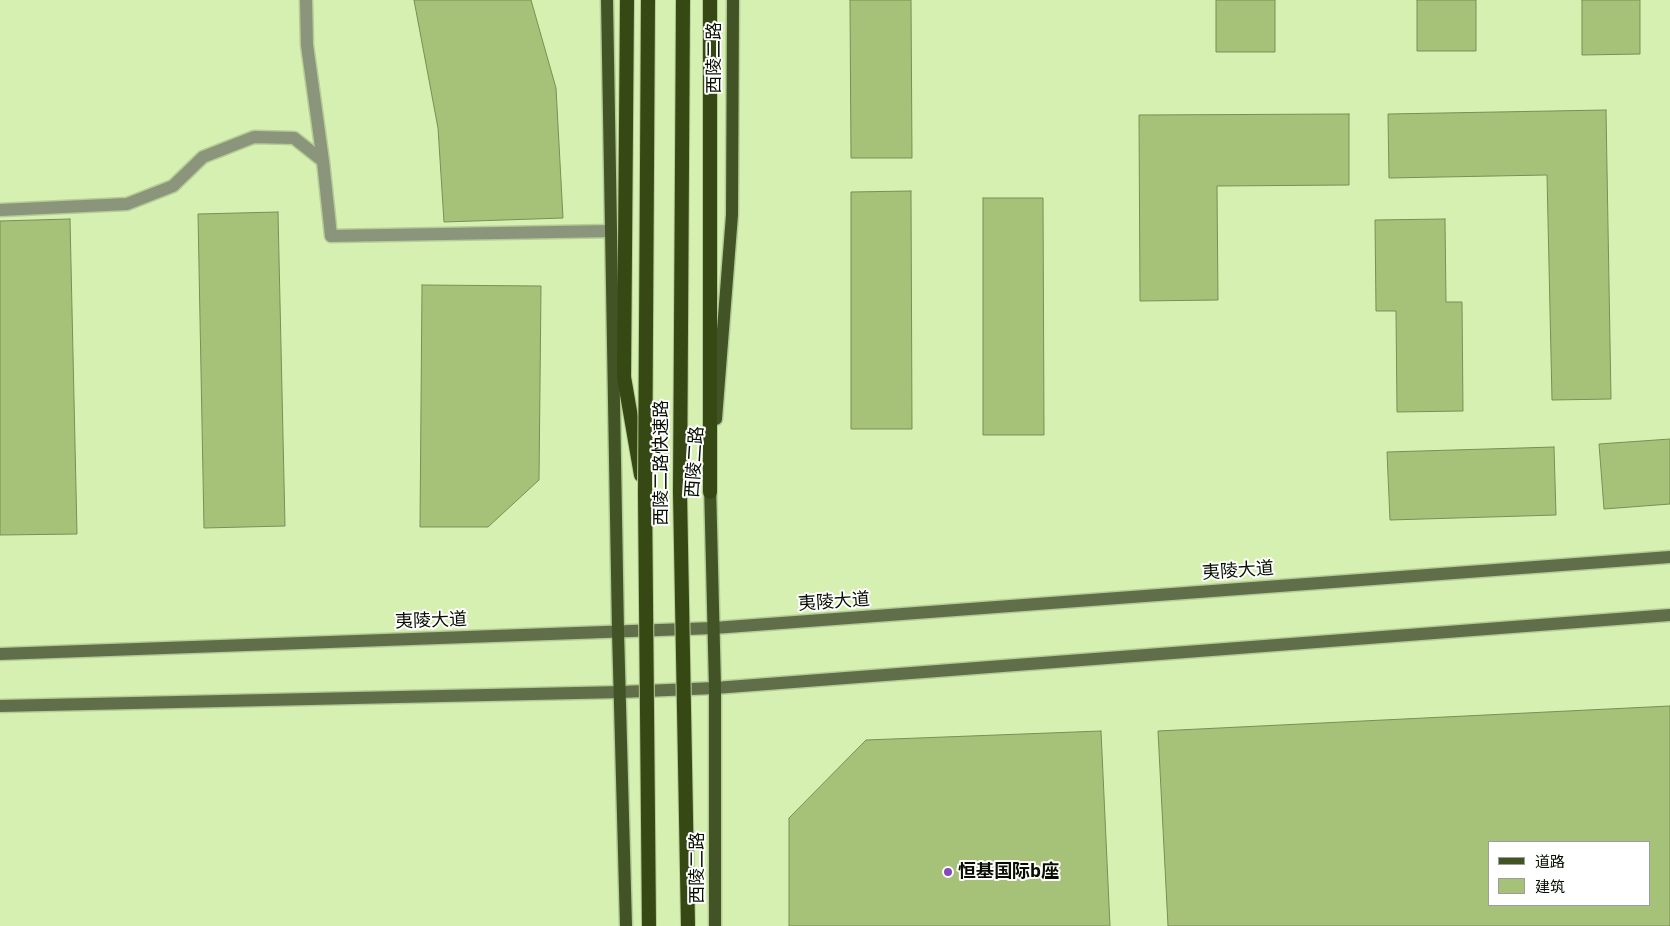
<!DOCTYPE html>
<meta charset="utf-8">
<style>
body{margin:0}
#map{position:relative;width:1670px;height:926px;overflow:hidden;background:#d6f0b2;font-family:"IBM Plex Sans","Noto Sans SC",sans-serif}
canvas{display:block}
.legend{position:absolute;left:1488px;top:841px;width:162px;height:65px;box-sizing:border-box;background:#fff;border:1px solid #9c9f99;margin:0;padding:6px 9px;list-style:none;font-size:15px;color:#070f00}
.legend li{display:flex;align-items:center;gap:10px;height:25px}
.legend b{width:25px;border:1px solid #9c9f99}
</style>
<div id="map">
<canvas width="1670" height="926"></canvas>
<ul class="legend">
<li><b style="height:6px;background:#425426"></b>道路</li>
<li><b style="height:14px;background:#a5c278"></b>建筑</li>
</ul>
</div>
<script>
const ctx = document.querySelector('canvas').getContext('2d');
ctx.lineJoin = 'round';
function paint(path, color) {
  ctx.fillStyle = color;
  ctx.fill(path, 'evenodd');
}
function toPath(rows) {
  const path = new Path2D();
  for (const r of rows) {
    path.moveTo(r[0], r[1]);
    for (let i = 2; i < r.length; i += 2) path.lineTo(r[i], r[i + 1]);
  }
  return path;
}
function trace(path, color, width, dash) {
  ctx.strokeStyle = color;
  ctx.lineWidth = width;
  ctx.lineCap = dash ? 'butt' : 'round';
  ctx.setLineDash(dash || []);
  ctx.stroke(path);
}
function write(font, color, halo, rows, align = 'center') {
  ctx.font = font + ' "IBM Plex Sans","Noto Sans SC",sans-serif';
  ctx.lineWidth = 4;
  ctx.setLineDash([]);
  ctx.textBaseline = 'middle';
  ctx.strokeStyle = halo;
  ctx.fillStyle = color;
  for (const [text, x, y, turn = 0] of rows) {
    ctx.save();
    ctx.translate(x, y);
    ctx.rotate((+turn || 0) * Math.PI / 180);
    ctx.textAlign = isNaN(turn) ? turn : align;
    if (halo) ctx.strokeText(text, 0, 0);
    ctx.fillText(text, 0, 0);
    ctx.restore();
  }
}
const building = toPath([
 [414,0,531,0,556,88,563,218,444,222,438,128,414,0],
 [850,0,911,0,912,158,851,158,850,0],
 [1216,0,1275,0,1275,52,1216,52,1216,0],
 [1417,0,1476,0,1476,51,1417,51,1417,0],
 [1582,0,1640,0,1640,54,1582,55,1582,0],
 [1606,110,1611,399,1552,400,1547,175,1389,178,1388,114,1606,110],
 [1349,114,1349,185,1217,186,1218,300,1140,301,1139,115,1349,114],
 [911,191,912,429,851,429,851,192,911,191],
 [983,198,1043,198,1044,435,983,435,983,198],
 [278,212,285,526,204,528,198,214,278,212],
 [70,219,77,534,0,535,0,221,70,219],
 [1445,219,1446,302,1462,302,1463,411,1397,412,1396,311,1376,311,1375,220,1445,219],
 [422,285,541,286,539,480,488,527,420,527,422,285],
 [1670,439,1670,504,1604,509,1599,444,1670,439],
 [1554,447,1556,515,1390,520,1387,452,1554,447],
 [1670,706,1670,926,1168,926,1158,731,1670,706],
 [1489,842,1649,842,1649,905,1489,905,1489,842],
 [1101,731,1110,926,789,926,789,818,866,740,1101,731]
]);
const service = toPath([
 [306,0,307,45,323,161],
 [0,210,127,204,173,186,203,157,254,137,294,138,323,161,331,236,611,231]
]);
const secondary = toPath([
 [0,654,714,628,1670,557],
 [0,706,621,692,715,688,1670,615]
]);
const primary = toPath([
 [607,0,618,631,626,926],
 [716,419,732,215,733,0],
 [710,484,715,688,715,926]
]);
const trunk = toPath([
 [627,0,624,377,641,475],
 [710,492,710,0]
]);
const trunkBridge = toPath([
 [648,0,645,494,649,926],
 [683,0,680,492,688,926]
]);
const markers = [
 [948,872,5,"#8848bd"]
];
const streetNames = [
 ["西陵二路",715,58,-90],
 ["西陵二路",695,462,-86],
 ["西陵二路快速路",662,463,-90],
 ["夷陵大道",1238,571,-4],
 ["夷陵大道",834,602,-4],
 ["夷陵大道",431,621,-2],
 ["西陵二路",698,868,-90]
];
const poiNames = [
 ["恒基国际b座",958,872]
];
paint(building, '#a5c278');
trace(building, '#788f55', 1);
trace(service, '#b5cc96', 15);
trace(secondary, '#b5cc96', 15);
trace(primary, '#b5cc96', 15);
trace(trunk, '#b5cc96', 16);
trace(service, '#8b957c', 12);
trace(secondary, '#606f4a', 12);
trace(primary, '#425426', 12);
trace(trunk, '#364813', 14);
trace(trunkBridge, '#b5cc96', 16, []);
trace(trunkBridge, '#364813', 14);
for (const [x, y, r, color] of markers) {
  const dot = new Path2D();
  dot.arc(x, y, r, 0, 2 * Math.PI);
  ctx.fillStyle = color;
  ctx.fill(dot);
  trace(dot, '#fff', 2);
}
write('18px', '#070f00', '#fff', streetNames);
write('bold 18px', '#070f00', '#fff', poiNames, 'left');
</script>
